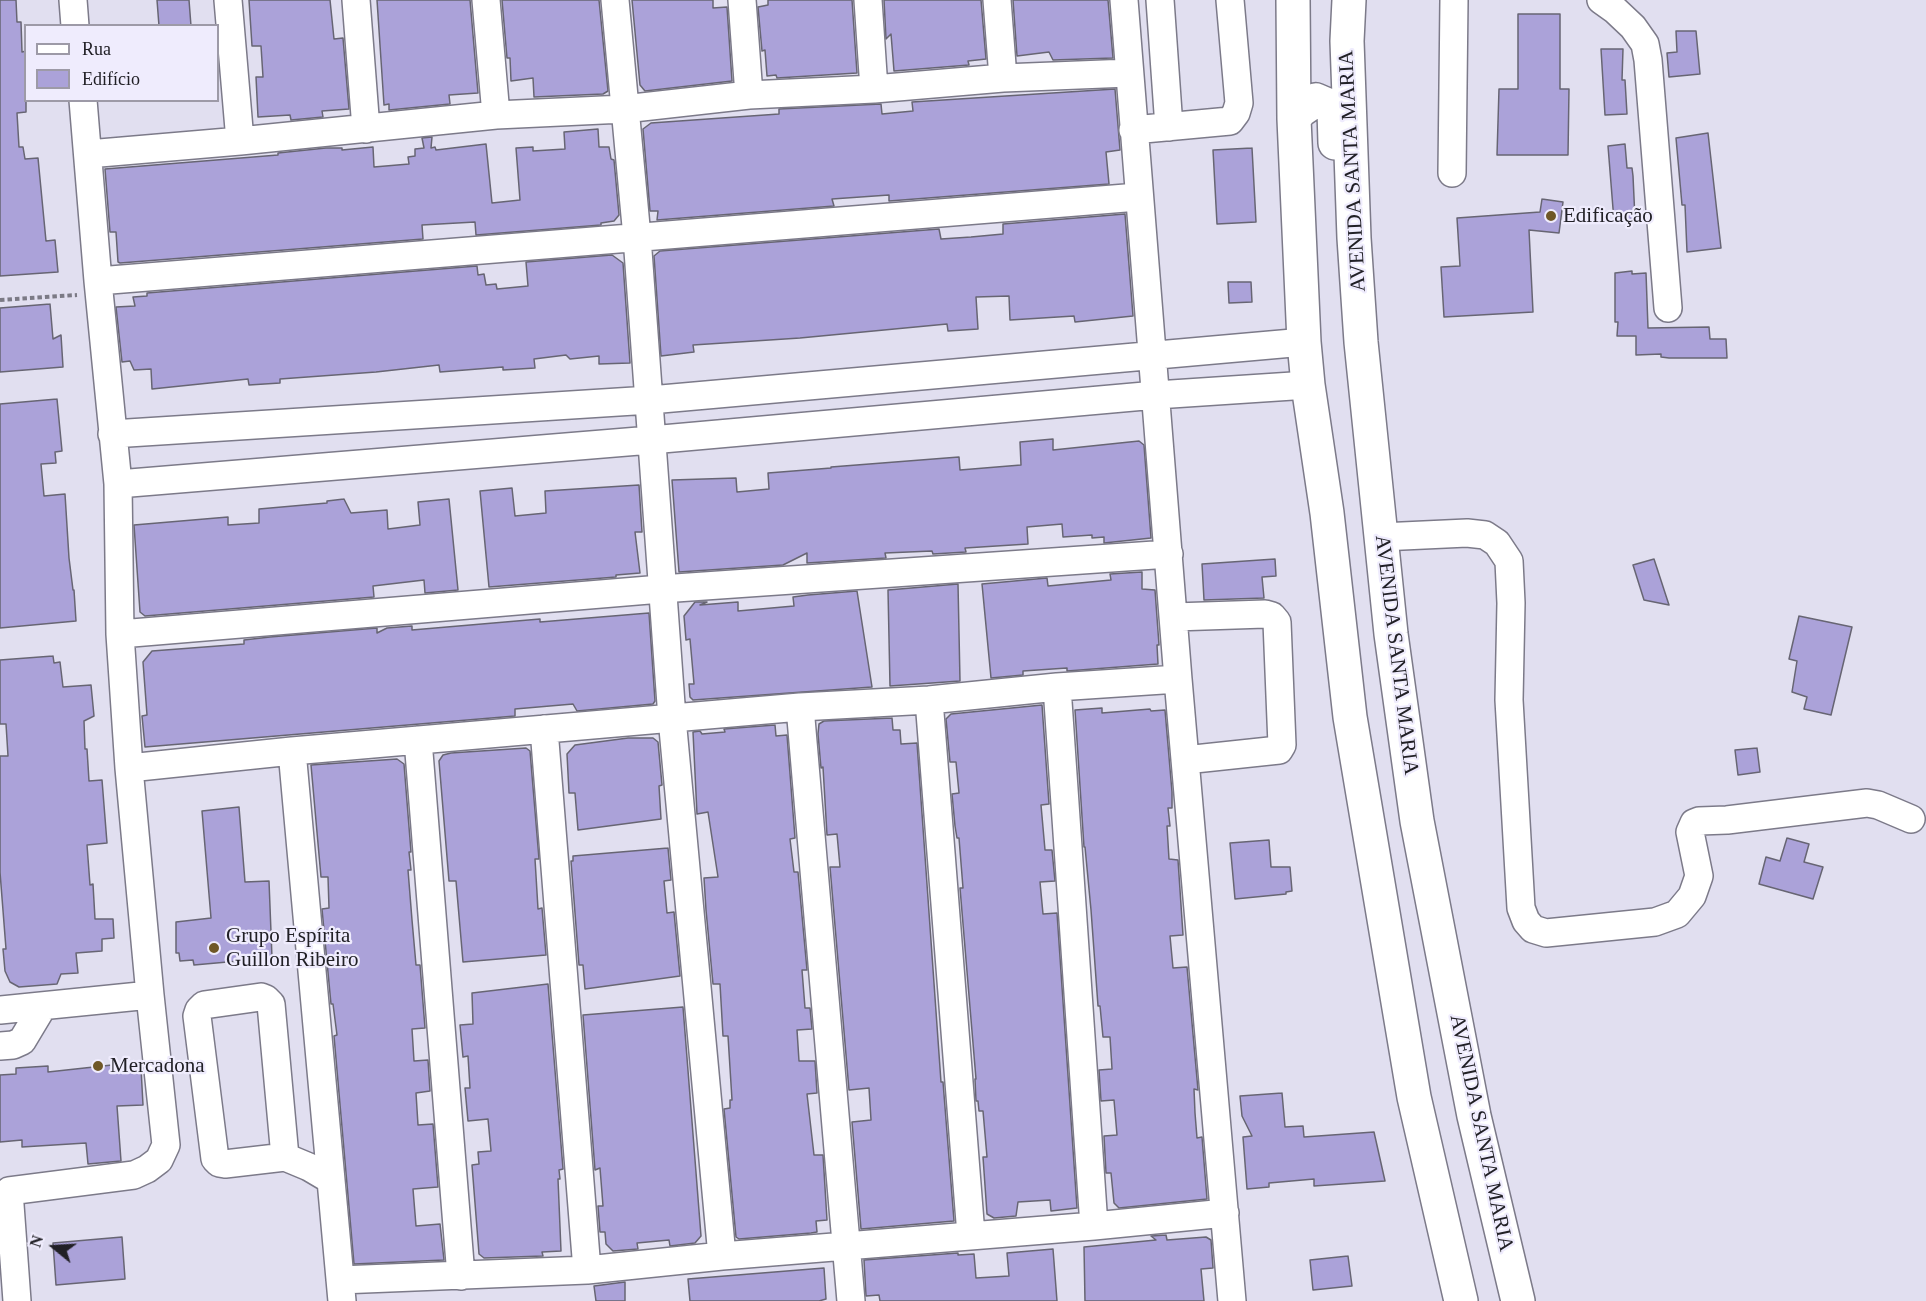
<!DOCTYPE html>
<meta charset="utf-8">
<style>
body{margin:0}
#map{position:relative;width:1926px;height:1301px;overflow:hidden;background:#e1dff0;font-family:Georgia,serif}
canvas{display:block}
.legend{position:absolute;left:24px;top:24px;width:195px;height:78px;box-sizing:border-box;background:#efecfd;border:2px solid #9d9aa7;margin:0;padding:8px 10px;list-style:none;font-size:18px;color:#212026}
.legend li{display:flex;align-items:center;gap:12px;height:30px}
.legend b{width:30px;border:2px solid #9d9aa7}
.north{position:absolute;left:24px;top:1217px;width:60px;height:60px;-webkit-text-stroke:4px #efecfd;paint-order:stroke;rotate:288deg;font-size:16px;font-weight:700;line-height:24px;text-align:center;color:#212026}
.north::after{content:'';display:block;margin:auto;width:21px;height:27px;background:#212026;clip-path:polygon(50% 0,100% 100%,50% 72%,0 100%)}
</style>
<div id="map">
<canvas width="1926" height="1301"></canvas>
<ul class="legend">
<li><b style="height:8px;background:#fff"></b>Rua</li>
<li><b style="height:16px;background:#aba2d9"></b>Edifício</li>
</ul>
<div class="north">N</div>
</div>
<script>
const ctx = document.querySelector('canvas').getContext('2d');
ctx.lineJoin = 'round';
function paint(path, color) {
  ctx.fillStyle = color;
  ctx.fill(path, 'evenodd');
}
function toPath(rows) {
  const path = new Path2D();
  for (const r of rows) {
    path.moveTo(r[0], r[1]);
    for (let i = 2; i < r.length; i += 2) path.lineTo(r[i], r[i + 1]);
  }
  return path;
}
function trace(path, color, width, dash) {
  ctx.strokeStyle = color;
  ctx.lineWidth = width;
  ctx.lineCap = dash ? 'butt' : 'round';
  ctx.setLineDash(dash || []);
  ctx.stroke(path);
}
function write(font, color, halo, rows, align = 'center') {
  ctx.font = font + ' Georgia,serif';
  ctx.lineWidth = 4.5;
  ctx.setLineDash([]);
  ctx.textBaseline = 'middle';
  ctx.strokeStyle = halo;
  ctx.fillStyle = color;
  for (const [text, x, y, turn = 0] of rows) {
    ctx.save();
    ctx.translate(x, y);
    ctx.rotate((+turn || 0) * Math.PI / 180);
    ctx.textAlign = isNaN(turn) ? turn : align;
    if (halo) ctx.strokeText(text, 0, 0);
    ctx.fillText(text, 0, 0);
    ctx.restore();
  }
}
const building = toPath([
 [0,0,16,0,17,22,21,22,22,52,26,51,26,112,17,113,19,147,23,147,25,159,38,158,46,241,55,240,58,272,0,276,0,0],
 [157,0,189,0,191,26,159,26,157,0],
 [249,0,330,0,334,39,343,38,349,109,322,111,323,117,291,120,290,115,258,117,256,77,263,77,261,46,252,46,249,0],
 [377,0,470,0,478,93,449,95,450,104,389,110,389,104,384,105,377,0],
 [502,0,599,0,608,91,603,94,534,97,533,78,511,81,510,58,507,58,502,0],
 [632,0,713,0,713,8,727,7,732,81,645,91,640,85,632,0],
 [768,0,852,0,857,73,777,78,776,75,767,76,765,50,762,51,758,7,768,5,768,0],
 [884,0,981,0,986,59,968,61,969,65,894,71,891,34,886,39,884,0],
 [1013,0,1108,0,1113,58,1053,60,1049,52,1017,56,1013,0],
 [1518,14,1560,14,1560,89,1569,89,1568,155,1497,155,1499,89,1518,89,1518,14],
 [1676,31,1696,31,1700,74,1669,77,1667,53,1677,52,1676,31],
 [1601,49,1623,49,1622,80,1625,80,1627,114,1605,115,1601,49],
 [1115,89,1120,150,1106,152,1109,184,889,201,889,195,832,199,834,206,657,220,658,211,650,211,643,129,651,123,779,114,779,109,881,104,882,114,913,111,912,102,1115,89],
 [598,129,599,147,609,147,611,159,614,160,619,215,614,221,601,223,601,225,476,235,475,222,422,225,423,239,120,263,118,262,116,232,110,232,105,169,278,155,278,153,326,148,342,148,342,150,373,147,374,167,409,164,408,157,415,156,415,149,424,148,422,138,432,137,431,148,435,147,436,150,486,144,492,203,520,200,516,148,533,147,533,151,565,149,564,132,598,129],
 [1708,133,1721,248,1687,252,1685,205,1682,205,1676,138,1708,133],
 [1625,144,1627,168,1632,168,1633,176,1635,219,1631,219,1631,221,1614,221,1608,146,1625,144],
 [1252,148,1256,222,1217,224,1213,150,1252,148],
 [1542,199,1563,202,1559,233,1529,230,1533,312,1444,317,1441,267,1460,266,1457,218,1540,212,1542,199],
 [1125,214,1133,316,1075,322,1074,316,1010,320,1009,296,976,297,978,329,948,331,947,324,800,338,693,345,694,352,661,356,654,256,660,251,939,229,941,239,971,237,1003,234,1003,224,1125,214],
 [612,255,623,263,630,363,599,364,599,356,570,359,566,355,534,359,535,368,503,370,503,367,440,372,439,365,376,372,280,379,280,383,249,385,248,379,152,389,151,369,134,370,130,361,122,362,116,307,135,306,133,297,147,296,147,293,477,266,478,275,484,274,486,285,496,284,497,289,528,286,526,262,612,255],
 [1632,271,1632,274,1646,273,1648,328,1709,327,1710,339,1726,339,1727,358,1669,358,1661,357,1661,354,1636,355,1636,336,1617,336,1618,322,1615,322,1615,273,1632,271],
 [1228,282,1251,282,1252,302,1229,303,1228,282],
 [50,304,53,339,61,335,63,367,0,372,0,308,50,304],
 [57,399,62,451,55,452,56,463,41,464,44,496,65,494,69,558,73,590,74,590,76,621,0,628,0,404,57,399],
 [1053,439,1053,450,1139,441,1144,445,1151,538,1104,543,1104,537,1092,538,1092,535,1063,537,1062,524,1027,527,1028,544,965,548,966,552,933,554,932,551,885,553,886,558,807,563,807,553,783,565,679,572,672,480,736,478,737,492,769,489,768,473,831,468,831,467,959,457,960,470,1021,465,1020,442,1053,439],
 [639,485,642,532,635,532,640,573,616,575,616,577,489,587,480,491,512,488,515,516,546,513,545,491,639,485],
 [344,499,351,513,387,510,388,529,420,525,418,502,449,499,458,590,425,593,424,580,373,586,374,597,145,616,140,612,134,525,228,517,228,525,259,523,259,509,327,503,327,501,344,499],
 [1275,559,1276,576,1262,577,1264,598,1204,600,1202,564,1275,559],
 [1654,559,1669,605,1644,600,1633,565,1654,559],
 [1142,572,1142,589,1155,590,1159,645,1157,645,1158,664,1067,671,1067,668,1023,671,1023,675,991,678,982,584,1047,578,1048,586,1111,580,1110,574,1142,572],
 [958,584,960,681,890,686,888,590,958,584],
 [857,591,872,687,693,700,690,697,689,684,694,684,690,639,686,640,684,616,695,602,707,602,700,605,738,602,738,611,794,606,793,597,808,595,857,591],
 [649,613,655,701,653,704,577,711,573,704,515,709,515,716,145,747,142,716,147,715,143,662,152,651,244,644,244,640,270,637,377,628,377,633,387,628,412,626,412,630,540,619,540,622,649,613],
 [1799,616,1852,627,1831,715,1804,709,1807,697,1792,692,1797,661,1789,659,1799,616],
 [53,656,54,663,60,662,63,687,91,685,94,716,84,721,85,749,87,749,89,781,102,780,107,843,87,845,90,885,93,884,95,919,113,919,114,938,102,939,102,951,76,953,78,973,61,974,57,984,19,987,10,982,5,971,3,949,6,949,0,872,0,756,8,756,6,724,0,724,0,660,53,656],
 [1042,705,1049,804,1041,805,1045,850,1052,850,1055,881,1040,882,1043,914,1057,913,1077,1208,1051,1211,1050,1200,1018,1202,1016,1216,994,1218,987,1214,983,1157,987,1157,983,1111,979,1111,978,1101,976,1101,975,1079,976,1079,960,888,963,888,959,838,957,838,955,826,952,794,959,793,956,762,950,762,946,719,951,714,1042,705],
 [1102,708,1102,713,1150,709,1151,711,1165,710,1172,792,1172,808,1168,808,1170,826,1167,826,1169,859,1178,860,1183,935,1170,936,1173,968,1187,967,1198,1090,1194,1089,1195,1113,1197,1138,1202,1137,1207,1199,1119,1208,1114,1203,1111,1173,1106,1173,1104,1136,1117,1135,1114,1100,1101,1101,1099,1070,1112,1069,1110,1037,1103,1037,1100,1006,1098,1006,1091,910,1085,847,1084,847,1075,710,1102,708],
 [892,718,893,730,900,730,901,744,917,743,941,1082,943,1082,954,1221,861,1229,852,1122,871,1120,869,1088,849,1090,830,867,840,867,837,834,827,835,823,767,821,768,818,734,819,724,824,721,892,718],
 [775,725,776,736,787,735,795,838,790,839,794,872,798,872,807,970,802,970,805,1008,810,1008,812,1029,797,1030,799,1061,815,1061,817,1093,807,1094,814,1155,823,1155,827,1220,816,1221,817,1232,811,1233,739,1239,736,1237,724,1109,730,1108,730,1100,732,1100,728,1036,723,1036,720,984,713,984,706,910,704,878,718,877,708,812,697,814,693,732,700,731,702,734,725,732,724,729,775,725],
 [628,738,653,738,658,742,662,785,659,786,661,819,578,830,575,793,569,793,567,754,575,745,628,738],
 [526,748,530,751,539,859,535,859,538,909,542,908,546,955,463,962,456,881,449,881,439,761,443,755,451,753,526,748],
 [1757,748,1760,772,1738,775,1735,750,1757,748],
 [397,759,404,764,411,852,409,852,411,870,408,870,412,920,416,965,420,965,425,1028,412,1029,414,1061,428,1060,430,1091,416,1093,418,1125,433,1124,438,1187,413,1189,416,1226,440,1224,444,1260,354,1264,334,1036,337,1035,333,1004,331,1004,322,909,329,908,328,877,321,877,311,765,397,759],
 [239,807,245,882,269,881,272,958,194,965,193,960,180,961,179,953,176,953,176,922,211,918,202,811,239,807],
 [1787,838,1809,844,1804,862,1823,867,1813,899,1759,884,1766,857,1780,861,1787,838],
 [1269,840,1271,867,1290,867,1292,891,1286,892,1286,894,1235,899,1230,843,1269,840],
 [668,848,671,880,664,881,667,913,674,912,680,976,585,989,583,965,579,965,571,861,573,861,573,856,668,848],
 [548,984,563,1169,559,1170,560,1179,558,1179,561,1251,542,1252,543,1256,484,1258,479,1254,472,1165,479,1164,478,1152,491,1151,488,1119,468,1121,465,1088,470,1088,468,1056,463,1057,460,1025,473,1024,472,993,548,984],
 [683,1007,701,1236,695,1243,670,1246,669,1240,637,1243,638,1249,613,1251,606,1244,605,1232,600,1232,598,1206,603,1206,600,1168,595,1170,583,1015,683,1007],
 [112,1065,113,1070,141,1068,143,1105,117,1106,121,1161,88,1164,86,1143,22,1147,22,1140,0,1142,0,1075,16,1074,16,1068,48,1066,48,1072,112,1065],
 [1282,1093,1285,1127,1303,1126,1304,1137,1374,1132,1385,1181,1314,1186,1314,1179,1269,1183,1269,1187,1247,1189,1243,1137,1252,1136,1242,1116,1240,1096,1282,1093],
 [1166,1235,1167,1240,1206,1237,1211,1240,1213,1268,1201,1269,1204,1301,1085,1301,1084,1247,1156,1240,1151,1236,1166,1235],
 [122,1237,125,1279,56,1285,53,1243,122,1237],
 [1053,1249,1057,1301,880,1301,879,1295,866,1296,864,1260,958,1253,958,1255,974,1254,976,1278,1009,1276,1007,1253,1053,1249],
 [1348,1256,1352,1286,1313,1290,1310,1260,1348,1256],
 [824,1268,826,1299,819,1301,690,1301,688,1279,824,1268],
 [625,1282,625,1301,596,1301,594,1286,625,1282]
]);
const path = toPath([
 [0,300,77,295]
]);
const minor = toPath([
 [73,0,75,26],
 [356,0,366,129],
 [486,0,496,115],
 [615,0,637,237,672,718,722,1256],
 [742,0,749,95],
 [868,0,874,89],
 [997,0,1003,78],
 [1124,0,1178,679,1232,1301],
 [1160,0,1169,127],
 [1601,0,1615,10,1633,27,1645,44,1648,60,1668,308],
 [1133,130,1230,121,1236,113,1239,103,1230,0],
 [240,141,496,115,624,109,749,95,874,89,1003,78,1129,73],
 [88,154,240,141,228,0],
 [1452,173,1454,0],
 [98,281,1138,197],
 [112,434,650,400,1304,342],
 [118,484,651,440,1156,395,1308,385],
 [1381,537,1467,533,1485,535,1497,543,1509,561,1511,603,1509,700,1521,908,1526,921,1533,929,1546,933,1655,922,1677,914,1692,896,1699,876,1690,832,1694,823,1699,821,1727,820,1867,803,1878,805,1911,819],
 [1174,617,1265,614,1272,616,1277,622,1282,745,1279,750,1185,760],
 [120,634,661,589,1169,554],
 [1057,687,1094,1226],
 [929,700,971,1235],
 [800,707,851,1301],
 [544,729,587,1270],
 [418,740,461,1276],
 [292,751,800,707,929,700,1057,687,1178,679],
 [129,768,292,751,342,1301],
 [0,1010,150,995],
 [0,1046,13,1045,22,1041,43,1006],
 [285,1157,271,1004,266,999,261,997,204,1005,199,1010,197,1016,215,1159,219,1163,225,1164,285,1157,309,1167,331,1180],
 [340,1280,587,1270,722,1256,1094,1226,1225,1213],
 [17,1301,9,1191,134,1175,147,1169,159,1160,166,1145,150,995,129,768,120,634,118,484,98,281,83,100]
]);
const major = toPath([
 [1293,0,1294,119,1304,342,1308,385,1327,513,1350,717,1414,1097,1461,1301],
 [1349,0,1347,41,1354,238,1361,342,1391,634,1417,821,1474,1116,1518,1301],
 [1294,119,1300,111,1316,100,1330,106,1334,111,1335,143]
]);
const markers = [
 [1551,216,6,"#6f5727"],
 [214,948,6,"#6f5727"],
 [98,1066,6,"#6f5727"]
];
const streetNames = [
 ["AVENIDA SANTA MARIA",1353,171,-93],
 ["AVENIDA SANTA MARIA",1396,655,83],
 ["AVENIDA SANTA MARIA",1481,1133,78]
];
const poiNames = [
 ["Edificação",1563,216],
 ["Grupo Espírita",226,936],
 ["Guillon Ribeiro",226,960],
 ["Mercadona",110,1066]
];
paint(building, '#aba2d9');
trace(building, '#676573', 1.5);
trace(minor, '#7c7a89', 30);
trace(major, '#7c7a89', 36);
trace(path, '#7b7a85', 4, [4.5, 3]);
trace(minor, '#fff', 27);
trace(major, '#fff', 33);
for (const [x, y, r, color] of markers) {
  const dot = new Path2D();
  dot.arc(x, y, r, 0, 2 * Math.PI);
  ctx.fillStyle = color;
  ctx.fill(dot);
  trace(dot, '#efecfd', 2);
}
write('21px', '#212026', '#efecfd', streetNames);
write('21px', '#212026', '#efecfd', poiNames, 'left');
</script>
